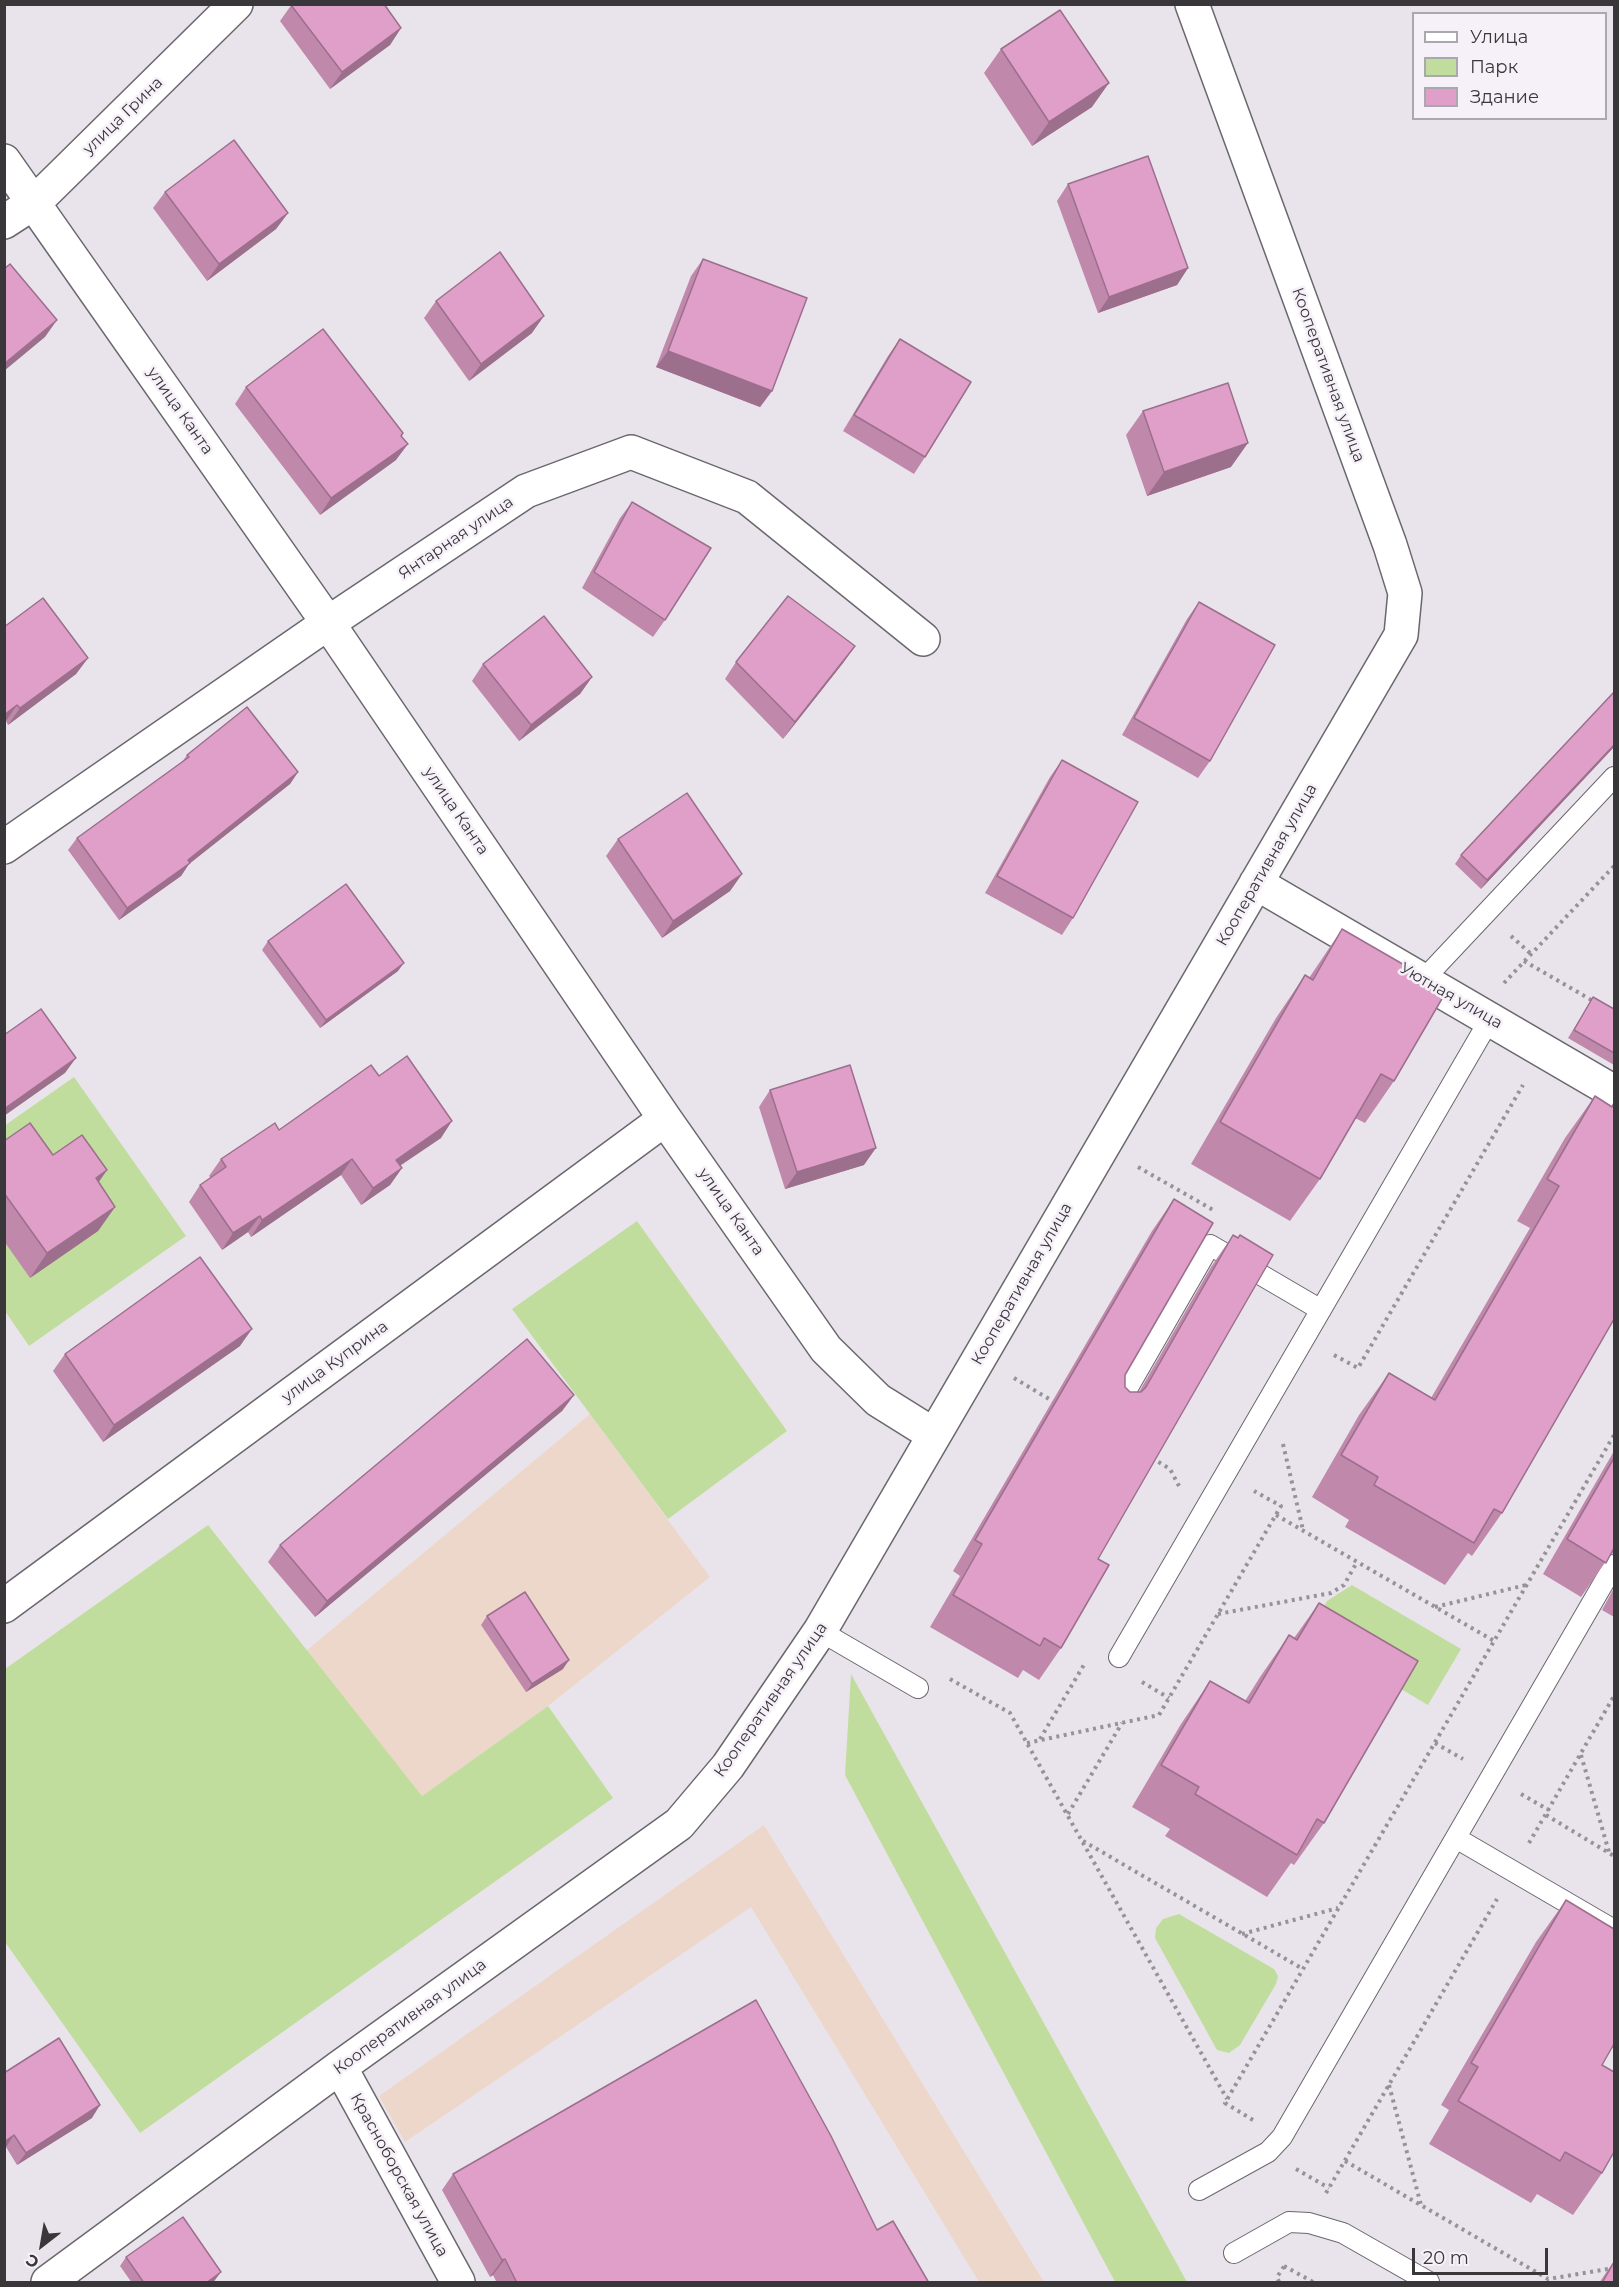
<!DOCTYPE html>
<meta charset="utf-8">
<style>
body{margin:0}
#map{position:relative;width:1619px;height:2287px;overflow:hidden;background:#e9e4ec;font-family:Montserrat,sans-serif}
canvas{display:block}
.frame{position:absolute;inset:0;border:6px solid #39373a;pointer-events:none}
.legend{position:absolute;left:1412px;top:12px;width:195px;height:108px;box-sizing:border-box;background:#f6f1f9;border:2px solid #aaa7ad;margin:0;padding:8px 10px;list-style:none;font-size:18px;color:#39373a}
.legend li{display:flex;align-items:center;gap:12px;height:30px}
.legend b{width:30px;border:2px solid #aaa7ad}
.north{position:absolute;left:12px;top:2215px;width:60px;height:60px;-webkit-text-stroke:4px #f6f1f9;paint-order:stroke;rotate:211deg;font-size:16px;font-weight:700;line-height:24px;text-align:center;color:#39373a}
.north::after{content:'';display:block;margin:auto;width:21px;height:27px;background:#39373a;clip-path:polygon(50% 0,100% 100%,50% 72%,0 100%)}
.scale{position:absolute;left:1412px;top:2248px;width:136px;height:27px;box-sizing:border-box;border:3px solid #39373a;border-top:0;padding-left:8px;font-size:18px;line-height:21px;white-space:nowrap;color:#39373a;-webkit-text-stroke:4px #f6f1f9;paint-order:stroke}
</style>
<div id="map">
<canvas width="1619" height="2287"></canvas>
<div class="frame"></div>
<ul class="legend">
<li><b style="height:8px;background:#fff"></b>Улица</li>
<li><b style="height:16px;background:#c1dd9e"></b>Парк</li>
<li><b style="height:16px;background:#df9fc8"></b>Здание</li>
</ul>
<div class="north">С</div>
<div class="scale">20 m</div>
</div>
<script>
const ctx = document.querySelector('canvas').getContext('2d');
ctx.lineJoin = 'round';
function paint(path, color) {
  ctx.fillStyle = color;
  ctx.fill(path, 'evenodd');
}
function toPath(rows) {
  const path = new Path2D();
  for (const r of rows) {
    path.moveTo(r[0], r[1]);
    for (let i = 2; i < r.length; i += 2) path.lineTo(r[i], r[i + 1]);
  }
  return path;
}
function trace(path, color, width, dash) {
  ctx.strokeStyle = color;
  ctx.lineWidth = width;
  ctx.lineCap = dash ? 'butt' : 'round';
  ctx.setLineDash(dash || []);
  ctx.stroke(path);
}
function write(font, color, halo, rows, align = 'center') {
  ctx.font = font + ' Montserrat,sans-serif';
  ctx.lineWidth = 5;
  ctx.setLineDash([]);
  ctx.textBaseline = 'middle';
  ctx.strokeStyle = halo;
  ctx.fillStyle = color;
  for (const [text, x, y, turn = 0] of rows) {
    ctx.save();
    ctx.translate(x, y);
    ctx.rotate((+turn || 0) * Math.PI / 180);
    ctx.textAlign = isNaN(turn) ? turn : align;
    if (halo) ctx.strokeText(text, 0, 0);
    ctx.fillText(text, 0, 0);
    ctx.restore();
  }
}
const industrial = toPath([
 [590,1414,710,1577,548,1706,422,1796,306,1651],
 [764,1825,1044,2282,979,2282,751,1907,405,2142,379,2096]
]);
const green = toPath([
 [74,1077,186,1236,29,1346,5,1311,4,1126],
 [637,1221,787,1431,668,1519,512,1309],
 [208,1525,422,1796,548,1706,613,1798,140,2133,5,1942,5,1669],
 [1352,1585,1461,1649,1428,1705,1308,1634,1327,1601],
 [851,1674,1187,2282,1115,2282,845,1775],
 [1179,1914,1274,1969,1278,1976,1276,1984,1240,2045,1229,2053,1217,2050,1155,1938,1156,1928,1163,1919]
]);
const path = toPath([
 [1511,936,1531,954],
 [1524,961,1593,1001],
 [1504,983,1614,866],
 [1138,1167,1215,1211],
 [1334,1355,1358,1368,1523,1085],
 [1014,1378,1054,1402],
 [1283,1444,1303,1530],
 [1152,1458,1170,1469,1179,1486],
 [1276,1515,1494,1641],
 [1435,1607,1526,1585],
 [1218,1614,1331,1593,1344,1585,1357,1562],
 [950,1679,1010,1713,1227,2099],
 [1142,1682,1169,1698],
 [1040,1739,1085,1663],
 [1027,1743,1159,1715,1281,1506,1254,1491],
 [1435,1743,1463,1759],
 [1581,1755,1609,1852],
 [1521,1794,1549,1810],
 [1068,1814,1122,1723],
 [1546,1815,1614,1856],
 [1083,1841,1303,1969],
 [1529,1843,1614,1696],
 [1242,1934,1338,1908],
 [1389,2085,1421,2205],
 [1253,2120,1225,2103,1614,1435],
 [1345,2161,1548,2279,1614,2268],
 [1296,2169,1329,2188],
 [1326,2193,1497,1899],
 [1284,2266,1313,2282],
 [1279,2282,1277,2277,1285,2265]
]);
const lane = toPath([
 [1423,980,1614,777],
 [1115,1410,1210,1245,1321,1310],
 [820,1631,918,1688],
 [1119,1657,1490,1019],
 [1456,1838,1614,1930],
 [1199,2190,1268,2152,1282,2137,1614,1565],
 [1234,2253,1289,2222,1309,2223,1343,2233,1429,2282]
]);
const street = toPath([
 [4,161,328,623,665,1119,826,1349,878,1400,934,1435],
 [4,222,35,202,236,4],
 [4,847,328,623,526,491,631,452,747,497,923,639],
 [1256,883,1614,1092],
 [4,1606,665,1119],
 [340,2067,458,2282],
 [48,2282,340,2067,679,1824,728,1766,820,1631,1401,635,1405,593,1390,545,1192,4]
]);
const wall = toPath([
 [292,4,401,28,390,45,330,89,280,21],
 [1001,49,1092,107,1032,146,984,73],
 [1068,184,1188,268,1177,285,1098,313,1057,201],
 [165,192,288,213,276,229,207,281,153,208],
 [703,259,772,391,760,407,656,367,691,276],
 [436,301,532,333,469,381,424,318],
 [900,339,925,457,914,474,843,431,888,356],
 [246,387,402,436,396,460,320,515,235,404],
 [1143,411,1231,467,1147,496,1126,435],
 [632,502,665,620,653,637,582,588,620,518],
 [43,598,88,658,76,674,8,725,6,721],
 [1199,602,1210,761,1198,778,1122,735,1187,619],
 [855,646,843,663,783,739,725,679,736,662],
 [483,664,592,677,580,694,519,741,472,681],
 [1614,692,1614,747,1481,889,1455,864,1461,855],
 [187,755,298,772,290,784,189,864,181,876,119,920,68,850,77,838,182,762],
 [1062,760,1073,918,1062,935,985,893,1050,777],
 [618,839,742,874,730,891,662,938,606,856],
 [1342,929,1409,977,1394,1081,1365,1123,1355,1118,1320,1179,1290,1221,1191,1164,1276,1018,1305,975,1309,978],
 [268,941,398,971,320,1028,262,950],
 [1593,997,1614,1009,1614,1065,1568,1038],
 [379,1076,441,1138,400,1166,402,1168,390,1185,361,1205,341,1175,251,1237,248,1232,222,1250,189,1202,200,1185,211,1178,209,1176,221,1159,279,1130],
 [770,1090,864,1165,785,1189,759,1107],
 [1595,1096,1612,1106,1614,1102,1502,1513,1472,1556,1468,1553,1445,1585,1345,1527,1349,1520,1312,1497,1359,1415,1389,1373,1431,1398,1530,1228,1517,1221,1565,1138],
 [4,1141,107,1170,98,1182,115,1207,98,1231,30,1278,4,1241],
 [1174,1199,1125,1375,1125,1387,1130,1392,1139,1392,1211,1267,1233,1235,1061,1648,1039,1680,1023,1670,1018,1678,930,1627,960,1576,953,1571,1152,1231],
 [240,1346,103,1442,53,1371,65,1354],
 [574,1395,562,1411,315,1617,268,1562,280,1545],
 [1614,1451,1614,1553,1611,1554,1581,1597,1543,1574],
 [1614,1588,1614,1617,1602,1610],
 [1319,1603,1324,1823,1294,1865,1291,1863,1267,1897,1165,1836,1170,1829,1132,1807,1181,1724,1210,1681,1245,1701,1260,1677,1289,1635,1294,1638],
 [487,1616,563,1669,526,1692,481,1625],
 [1566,1900,1602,2065,1602,2173,1573,2215,1537,2194,1531,2203,1429,2144,1449,2110,1441,2105,1536,1942],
 [4,2073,92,2118,17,2165,6,2147,4,2148],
 [453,2174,877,2230,929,2283,497,2283,493,2275,490,2277,442,2190],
 [126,2257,215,2280,212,2283,132,2283,120,2266],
 [1614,2261,1614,2283,1599,2283]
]);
const shadedWall = toPath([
 [401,28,390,45,330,89,342,72],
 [1109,83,1092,107,1032,146,1049,122],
 [288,213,276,229,207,281,219,264],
 [1188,268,1177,285,1098,313,1109,297],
 [544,316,532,333,469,381,481,364],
 [57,320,45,337,4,371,4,364],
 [668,351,772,391,760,407,656,367],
 [1248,443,1231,467,1147,496,1164,472],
 [408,444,396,460,320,515,331,498],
 [855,646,843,663,783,739,795,722],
 [88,658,76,674,8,725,20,708],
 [592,677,580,694,519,741,531,725],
 [17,705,6,721,4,722,4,715],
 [1614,745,1614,747,1481,889,1487,880],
 [298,772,290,784,189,864,181,876,119,920,127,908],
 [742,874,730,891,662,938,673,921],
 [404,963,398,971,320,1028,326,1020],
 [76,1058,65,1073,4,1116,4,1109],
 [452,1121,441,1138,384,1176,396,1160],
 [876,1148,864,1165,785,1189,797,1172],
 [352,1159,341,1175,251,1237,262,1220],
 [402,1168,390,1185,361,1205,373,1188],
 [107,1170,90,1195,96,1178],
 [115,1207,98,1231,30,1278,47,1253],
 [260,1216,248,1232,222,1250,233,1233],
 [252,1329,240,1346,103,1442,114,1425],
 [574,1395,562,1411,315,1617,327,1601],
 [569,1660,563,1669,526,1692,532,1684],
 [100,2105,92,2118,17,2165,26,2153],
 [14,2135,6,2147,4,2148,4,2142],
 [505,2259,493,2275,490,2277,502,2260],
 [221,2272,215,2280,212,2283,206,2283]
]);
const building = toPath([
 [384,4,401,28,342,72,291,5,384,4],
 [1060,10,1109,83,1049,122,1001,49,1060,10],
 [234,140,288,213,219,264,165,192,234,140],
 [1148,156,1188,268,1109,297,1068,184,1148,156],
 [500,252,544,316,481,364,436,301,500,252],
 [703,259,807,298,772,391,668,351,703,259],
 [10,264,57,320,4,364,4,269,10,264],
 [323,329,403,433,401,436,408,444,331,498,246,387,323,329],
 [900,339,971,382,925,457,854,415,900,339],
 [1228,383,1248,443,1164,472,1143,411,1228,383],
 [632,502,711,548,665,620,594,572,632,502],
 [788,596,855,646,795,722,736,662,788,596],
 [43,598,88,658,20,708,17,705,4,715,4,627,43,598],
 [1199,602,1275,645,1210,761,1134,718,1199,602],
 [544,616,592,677,531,725,483,664,544,616],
 [1614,692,1614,745,1487,880,1461,855,1614,692],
 [247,707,298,772,188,860,190,863,127,908,77,838,189,757,187,755,247,707],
 [1062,760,1138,802,1073,918,997,876,1062,760],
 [687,793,742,874,673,921,618,839,687,793],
 [346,884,404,963,326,1020,268,941,346,884],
 [1342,929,1413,970,1409,977,1443,997,1394,1081,1381,1074,1320,1179,1220,1122,1305,975,1313,980,1342,929],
 [1593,997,1614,1009,1614,1053,1574,1030,1593,997],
 [41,1009,76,1058,4,1109,4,1035,41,1009],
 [407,1056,452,1121,396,1160,402,1168,373,1188,352,1159,262,1220,260,1216,233,1233,200,1185,226,1167,221,1159,275,1123,279,1130,371,1065,379,1076,407,1056],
 [850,1065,876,1148,797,1172,770,1090,850,1065],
 [1595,1096,1612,1107,1614,1103,1614,1319,1502,1513,1494,1509,1474,1543,1374,1485,1378,1477,1341,1455,1389,1373,1435,1400,1559,1186,1547,1179,1595,1096],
 [30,1123,53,1155,82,1135,107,1170,96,1178,115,1207,47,1253,4,1193,4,1141,30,1123],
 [1174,1199,1213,1223,1125,1375,1125,1387,1130,1392,1141,1392,1146,1387,1233,1235,1238,1238,1240,1235,1273,1255,1098,1559,1109,1565,1061,1648,1044,1638,1040,1646,953,1595,982,1544,975,1540,1174,1199],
 [200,1257,252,1329,114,1425,65,1354,200,1257],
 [527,1339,574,1395,327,1601,280,1545,527,1339],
 [1614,1458,1614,1548,1606,1563,1567,1539,1614,1458],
 [525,1592,569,1660,532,1684,487,1616,525,1592],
 [1319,1603,1418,1661,1324,1823,1317,1819,1297,1855,1195,1794,1199,1787,1161,1765,1210,1681,1249,1703,1289,1635,1297,1640,1319,1603],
 [1566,1900,1614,1929,1614,2044,1602,2065,1614,2072,1614,2152,1602,2173,1565,2152,1560,2161,1458,2101,1478,2067,1471,2063,1566,1900],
 [756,2000,831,2136,877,2230,893,2221,929,2283,517,2283,505,2259,502,2260,453,2174,756,2000],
 [59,2038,100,2105,26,2153,14,2135,4,2142,4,2073,59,2038],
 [183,2217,221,2272,206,2283,144,2283,126,2257,183,2217],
 [1614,2262,1614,2283,1602,2283,1614,2262]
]);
const streetNames = [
 ["улица Грина",123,116,-44],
 ["Кооперативная улица",1328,375,70],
 ["улица Канта",180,411,55],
 ["Янтарная улица",456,538,-34],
 ["улица Канта",456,811,56],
 ["Кооперативная улица",1267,865,-60],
 ["Уютная улица",1451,996,30],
 ["улица Канта",731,1212,55],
 ["Кооперативная улица",1022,1284,-60],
 ["улица Куприна",335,1362,-36],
 ["Кооперативная улица",771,1700,-55],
 ["Кооперативная улица",410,2017,-36],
 ["Красноборская улица",399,2175,61]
];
paint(industrial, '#edd7ca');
paint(green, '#c1dd9e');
trace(lane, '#6b676e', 22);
trace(street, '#6b676e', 36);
trace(path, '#969298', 4, [3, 4.5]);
trace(lane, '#fff', 20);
trace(street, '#fff', 33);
paint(wall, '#c089ac');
paint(shadedWall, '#9c6f8c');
paint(building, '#df9fc8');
trace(building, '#9c6f8c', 1.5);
write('16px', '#39373a', '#f6f1f9', streetNames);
</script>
